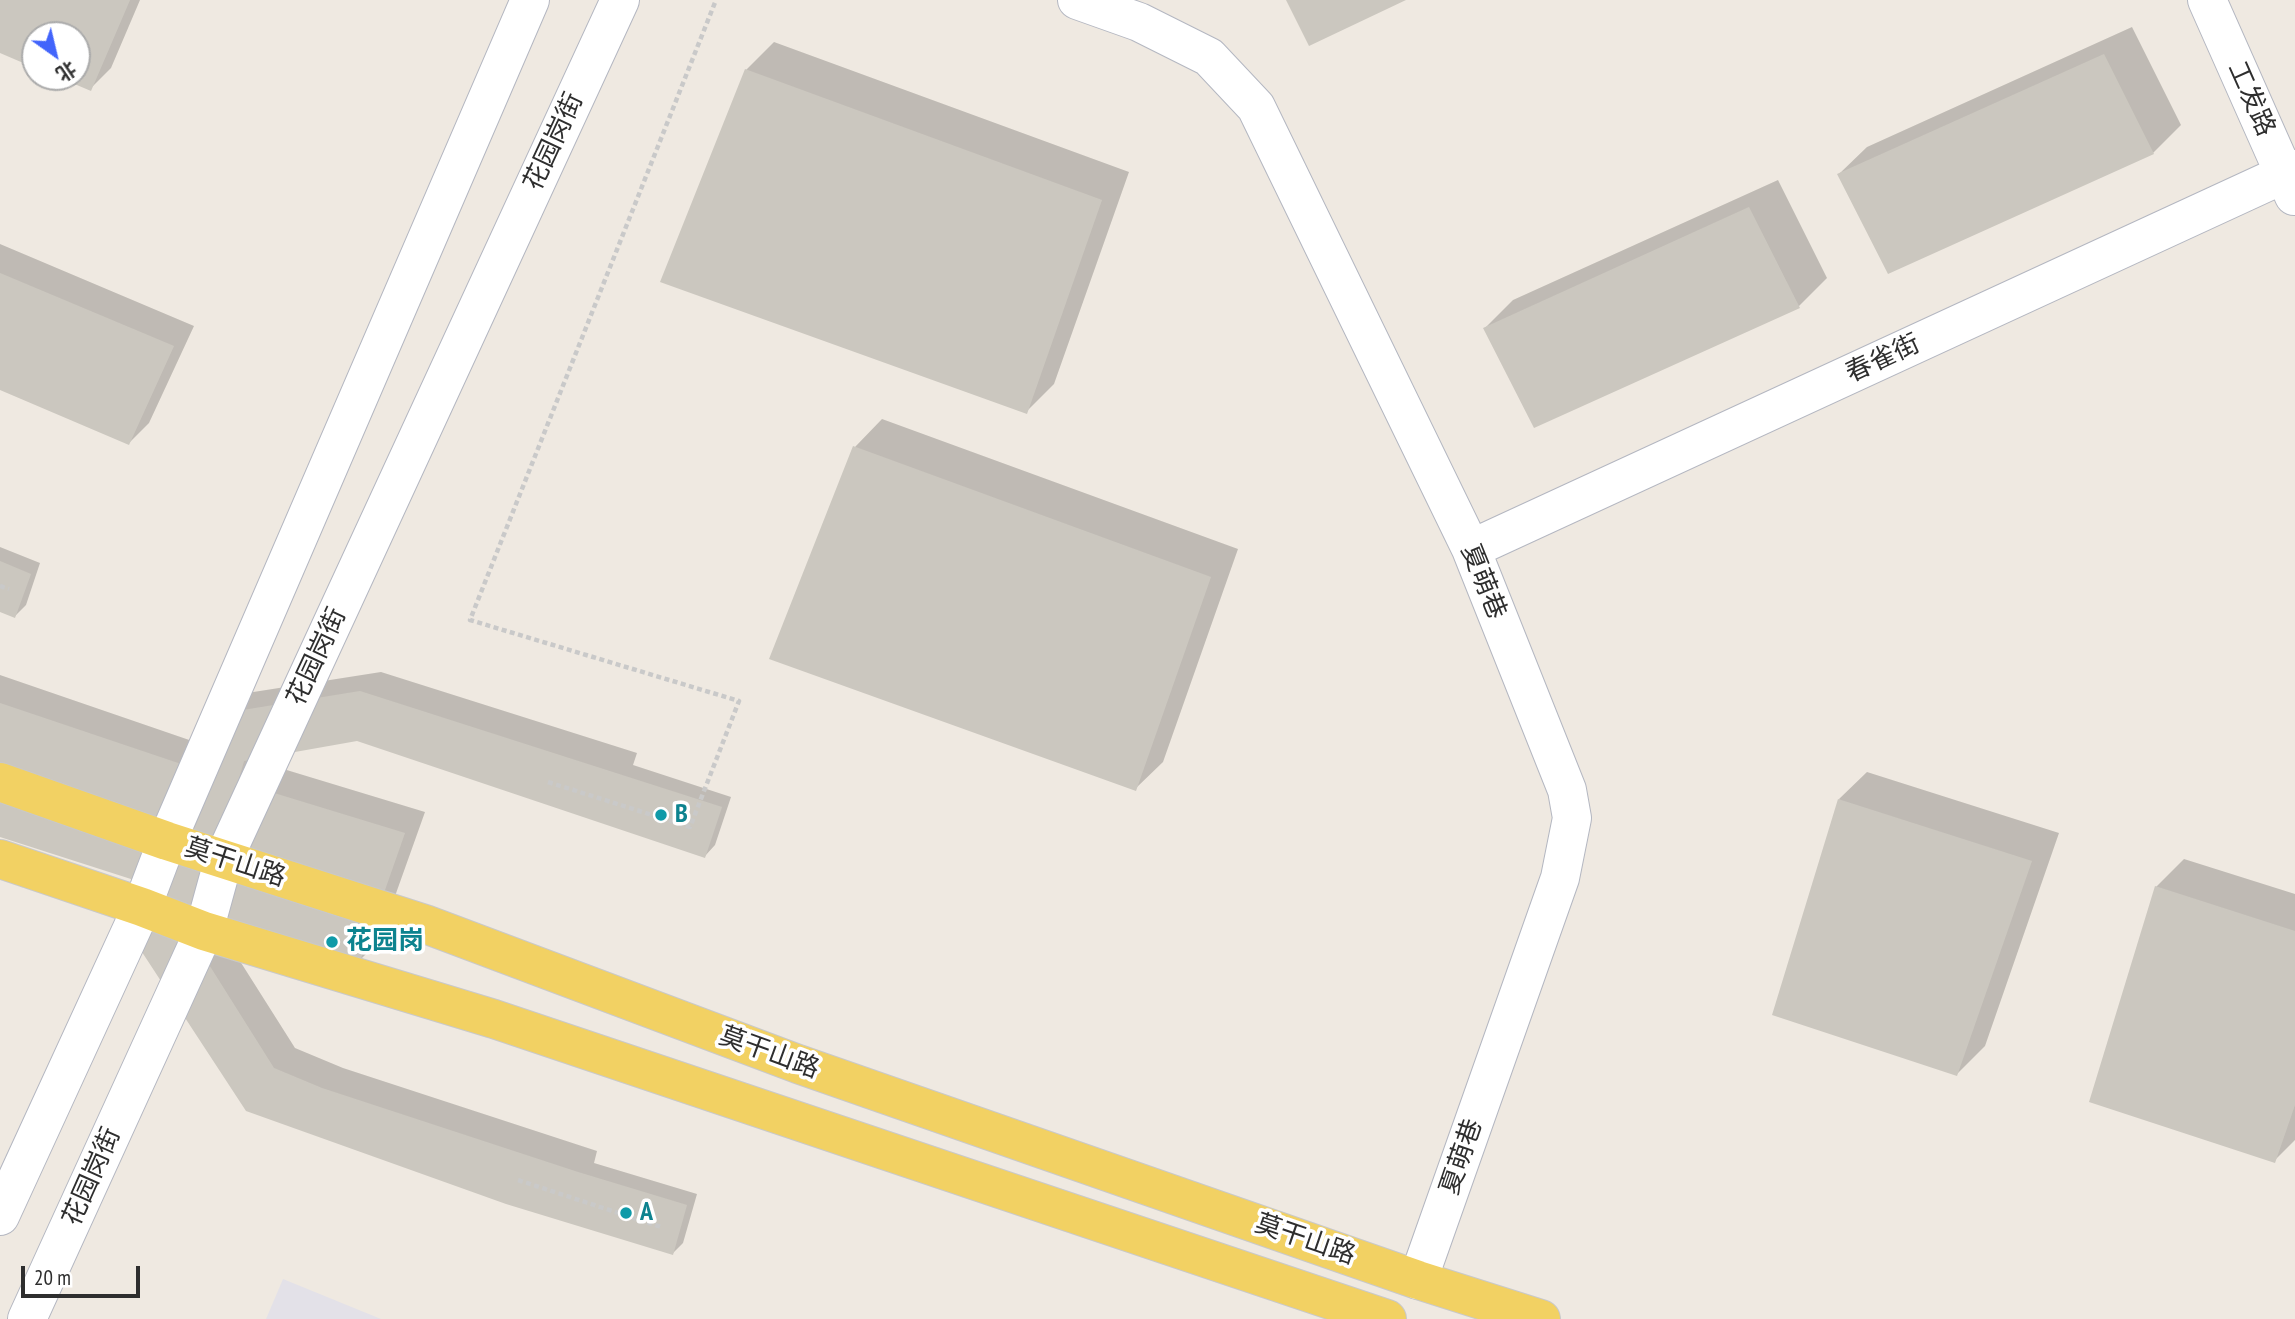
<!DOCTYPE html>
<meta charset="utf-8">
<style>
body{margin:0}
#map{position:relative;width:2295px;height:1319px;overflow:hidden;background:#efe9e1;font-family:"PT Sans Narrow","Noto Sans SC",sans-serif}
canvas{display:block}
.north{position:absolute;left:21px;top:21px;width:70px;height:70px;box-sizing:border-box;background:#fff;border:2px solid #ababab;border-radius:50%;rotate:146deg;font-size:19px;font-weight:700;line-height:28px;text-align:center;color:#2e2e2e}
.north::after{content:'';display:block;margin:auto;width:24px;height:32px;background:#4264fb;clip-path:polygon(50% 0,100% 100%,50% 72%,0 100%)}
.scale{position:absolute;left:21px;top:1266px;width:119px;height:32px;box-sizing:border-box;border:4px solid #2e2e2e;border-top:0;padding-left:9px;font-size:21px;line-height:24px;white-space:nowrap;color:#2e2e2e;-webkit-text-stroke:5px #fff;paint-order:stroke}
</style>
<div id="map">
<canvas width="2295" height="1319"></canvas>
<div class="north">北</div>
<div class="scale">20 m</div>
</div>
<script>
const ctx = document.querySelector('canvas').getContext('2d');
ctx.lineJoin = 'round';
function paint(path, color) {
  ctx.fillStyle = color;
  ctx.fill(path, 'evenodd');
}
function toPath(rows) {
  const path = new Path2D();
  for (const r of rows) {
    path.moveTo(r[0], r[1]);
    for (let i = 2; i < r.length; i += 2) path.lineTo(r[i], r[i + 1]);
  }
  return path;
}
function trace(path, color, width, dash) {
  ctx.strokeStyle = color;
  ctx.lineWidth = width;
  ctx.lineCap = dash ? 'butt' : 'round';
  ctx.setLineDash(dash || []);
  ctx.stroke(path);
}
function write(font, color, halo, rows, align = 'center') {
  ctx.font = font + ' "PT Sans Narrow","Noto Sans SC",sans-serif';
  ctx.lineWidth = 7;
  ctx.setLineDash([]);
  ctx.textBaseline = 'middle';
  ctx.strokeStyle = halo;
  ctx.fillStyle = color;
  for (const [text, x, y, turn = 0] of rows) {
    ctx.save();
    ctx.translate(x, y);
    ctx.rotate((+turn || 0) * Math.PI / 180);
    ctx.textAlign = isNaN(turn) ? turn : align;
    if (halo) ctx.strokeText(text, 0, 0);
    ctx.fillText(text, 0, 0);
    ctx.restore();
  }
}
const industrial = toPath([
 [283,1279,381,1319,266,1319]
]);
const shadow = toPath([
 [0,0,140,0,111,68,90,89,62,77,77,77,77,35,35,35,35,66,0,51],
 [2132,27,2181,125,2153,153,1839,174,1867,147],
 [774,42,1129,172,1054,384,1026,412,746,70],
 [1778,180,1827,278,1799,306,1485,328,1513,300],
 [0,244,194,326,149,423,129,443,0,388],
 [882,419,1238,549,1163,762,1135,789,855,447],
 [0,547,40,563,26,605,15,616,0,610],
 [381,672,637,753,633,765,731,797,715,845,705,856,357,739,259,756,257,761,425,812,379,941,358,962,207,909,295,1048,343,1068,597,1151,594,1163,697,1194,683,1243,673,1253,247,1110,136,879,0,835,0,675,198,743,228,696],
 [1867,772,2059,833,1985,1046,1957,1074,1839,799],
 [2184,859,2295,894,2295,1140,2274,1161,2156,887]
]);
const building = toPath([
 [0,0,130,0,91,91,58,77,77,77,77,35,35,35,35,68,0,53],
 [1286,0,1406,0,1309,46],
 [2104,54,2154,154,1888,274,1837,174],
 [745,69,1102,200,1027,414,660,282],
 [1749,207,1800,308,1534,428,1483,328],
 [0,273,174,346,129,445,0,390],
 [853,446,1211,577,1136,791,769,659],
 [0,561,31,574,15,618,0,612],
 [360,691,722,807,705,858,357,741,244,761,238,782,405,833,359,964,182,902,179,917,274,1068,322,1088,578,1172,687,1205,673,1255,506,1204,246,1111,121,920,134,880,0,837,0,703,187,766,206,716],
 [1838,799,2032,861,1957,1076,1772,1015],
 [2155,886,2295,931,2295,1105,2275,1163,2089,1102]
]);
const path = toPath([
 [0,586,9,589],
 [548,782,690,827,739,701,470,620,716,0],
 [518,1180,661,1227]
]);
const tertiary = toPath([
 [1077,0,1139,22,1209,57,1256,107,1471,549,1567,790,1572,818,1560,878,1418,1280],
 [2207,0,2294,196],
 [1471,549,2295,169],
 [0,1216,142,907,167,841,530,0],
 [27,1319,204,931,224,858,620,0]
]);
const primary = toPath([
 [0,782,167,841,425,924,798,1064,1418,1280,1541,1319],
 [0,859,142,907,204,931,494,1019,1387,1319]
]);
const markers = [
 [661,815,7,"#0f9aa8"],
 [332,942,7,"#0f9aa8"],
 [626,1213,7,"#0f9aa8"]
];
const streetNames = [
 ["工发路",2251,99,66],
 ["花园岗街",554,142,-65],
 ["春雀街",1883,359,-25],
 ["夏萌巷",1483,582,68],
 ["花园岗街",317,657,-65],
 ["莫干山路",235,863,18],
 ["莫干山路",769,1053,20],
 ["夏萌巷",1462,1157,-71],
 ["花园岗街",92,1177,-66],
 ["莫干山路",1305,1240,19]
];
const cultureNames = [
 ["B",675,815],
 ["花园岗",346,942],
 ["A",640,1213]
];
paint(industrial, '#e3e1e8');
paint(shadow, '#0003');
paint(building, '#cbc7bf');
trace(tertiary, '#b4b7c1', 40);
trace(primary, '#c9c9c9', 40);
trace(path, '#c9c9c9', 4.5, [5, 3.5]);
trace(tertiary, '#fff', 38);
trace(primary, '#f2d163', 38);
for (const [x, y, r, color] of markers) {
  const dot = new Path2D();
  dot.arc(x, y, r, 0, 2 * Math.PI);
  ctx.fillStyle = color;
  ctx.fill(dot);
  trace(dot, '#fff', 2.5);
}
write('26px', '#2e2e2e', '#fff', streetNames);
write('bold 26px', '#0d838f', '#fff', cultureNames, 'left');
</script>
